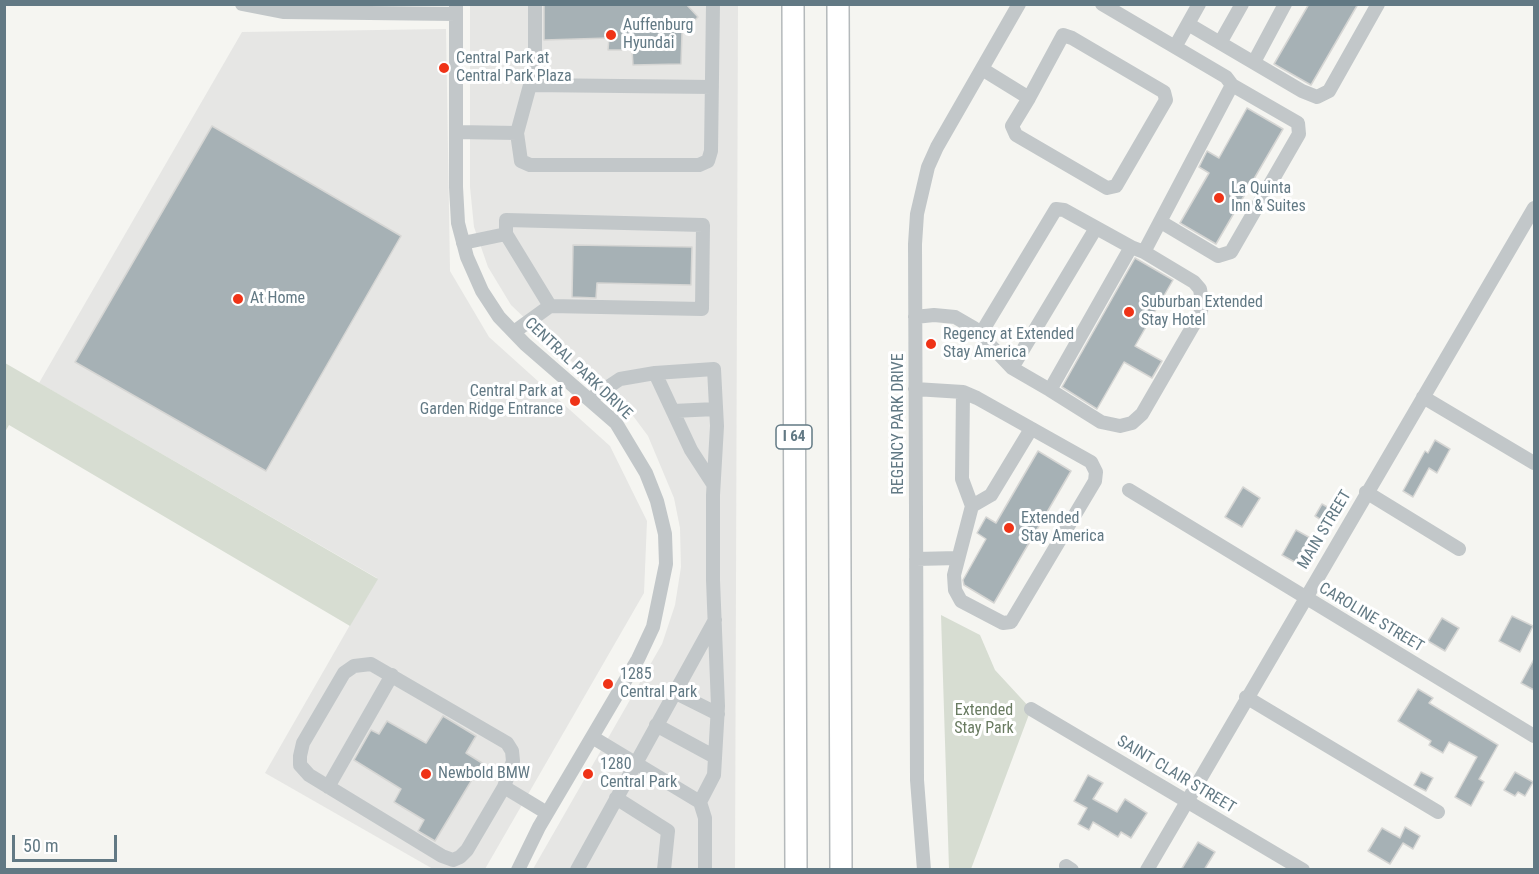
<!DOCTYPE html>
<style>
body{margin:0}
#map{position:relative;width:1539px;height:874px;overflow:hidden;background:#f5f5f1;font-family:"Roboto Condensed",sans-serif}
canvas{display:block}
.frame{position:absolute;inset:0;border:6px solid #627984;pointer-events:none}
.scale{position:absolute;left:12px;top:835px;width:105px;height:27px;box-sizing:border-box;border:3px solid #627984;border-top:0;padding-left:8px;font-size:18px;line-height:21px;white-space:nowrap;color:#627984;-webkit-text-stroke:4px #fff;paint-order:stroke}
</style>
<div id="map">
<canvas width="1539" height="874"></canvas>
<div class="frame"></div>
<div class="scale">50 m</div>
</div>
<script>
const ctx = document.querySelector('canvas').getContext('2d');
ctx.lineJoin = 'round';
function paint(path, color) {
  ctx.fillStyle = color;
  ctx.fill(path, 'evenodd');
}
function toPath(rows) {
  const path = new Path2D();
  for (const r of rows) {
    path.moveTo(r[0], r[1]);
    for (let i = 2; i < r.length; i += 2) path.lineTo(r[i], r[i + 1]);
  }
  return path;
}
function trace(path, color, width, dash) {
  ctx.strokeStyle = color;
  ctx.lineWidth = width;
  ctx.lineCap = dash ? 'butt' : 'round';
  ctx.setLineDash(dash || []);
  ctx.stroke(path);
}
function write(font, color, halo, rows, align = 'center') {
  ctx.font = font + ' "Roboto Condensed",sans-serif';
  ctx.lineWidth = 6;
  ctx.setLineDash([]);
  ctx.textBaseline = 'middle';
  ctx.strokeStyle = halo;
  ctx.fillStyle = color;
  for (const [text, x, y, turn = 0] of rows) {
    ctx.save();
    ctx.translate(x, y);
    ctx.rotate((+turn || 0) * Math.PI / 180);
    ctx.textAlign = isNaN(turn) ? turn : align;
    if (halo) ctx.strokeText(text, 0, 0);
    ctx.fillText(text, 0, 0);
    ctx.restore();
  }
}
const built = toPath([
 [470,5,738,5,735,869,533,869,662,644,675,605,681,567,680,528,674,498,648,436,628,409,556,348,511,305,488,267,474,227,470,187],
 [446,29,450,271,489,337,610,446,647,521,644,593,485,869,433,869,265,773,377,578,39,383,242,32]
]);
const green = toPath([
 [5,363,378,579,350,626,9,425,5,432],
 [941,615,980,635,995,670,1031,709,971,869,949,869]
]);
const building = toPath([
 [544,4,686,4,698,17,682,33,681,64,633,65,632,50,608,50,609,38,544,40,544,4],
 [1309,4,1358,4,1311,85,1274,64,1309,4],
 [1247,108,1283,129,1216,244,1180,223,1209,173,1199,167,1207,151,1219,158,1247,108],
 [212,126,401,236,266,471,75,362,212,126],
 [573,245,692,247,691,285,597,283,596,298,572,297,573,245],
 [1135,258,1173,280,1135,346,1162,361,1152,378,1124,362,1097,409,1062,387,1135,258],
 [1435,440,1450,449,1437,473,1429,468,1413,497,1403,491,1425,451,1428,453,1435,440],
 [1038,451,1071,471,994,603,964,585,963,580,986,539,977,533,986,517,996,523,1038,451],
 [1243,487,1260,498,1242,527,1225,517,1243,487],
 [1322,504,1336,512,1329,525,1315,516,1322,504],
 [1296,530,1314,540,1300,565,1282,555,1296,530],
 [1512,616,1533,626,1520,652,1499,641,1512,616],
 [1442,618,1459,628,1445,651,1428,641,1442,618],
 [1534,659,1534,690,1521,683,1534,659],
 [1418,689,1433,698,1429,703,1498,745,1479,779,1484,782,1471,806,1455,797,1477,757,1449,742,1443,753,1429,745,1431,741,1398,721,1418,689],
 [443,716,476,736,466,753,482,763,435,841,418,831,424,820,394,802,401,789,354,760,371,730,379,734,387,721,426,743,443,716],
 [1421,772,1433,778,1426,791,1414,785,1421,772],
 [1515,772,1533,782,1525,796,1518,792,1515,796,1504,790,1515,772],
 [1088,775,1103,783,1093,799,1117,812,1125,799,1147,813,1131,838,1121,832,1118,837,1093,822,1089,830,1078,824,1087,808,1074,801,1088,775],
 [1405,827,1420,836,1413,849,1403,843,1390,864,1368,851,1382,828,1400,838,1405,827],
 [1198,842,1215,852,1204,870,1181,870,1198,842]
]);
const minor = toPath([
 [242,4,283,12,456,14],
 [456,4,456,187,458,223,467,257,482,291,499,317,525,344,616,423,646,473,657,501,665,534,666,564,653,627,638,659,539,827,518,870],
 [1102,4,1226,77,1232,85,1298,123,1299,134,1231,252,1218,256,1161,222],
 [1188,24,1302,91,1317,97,1329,91,1378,4],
 [1220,43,1242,4],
 [1175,47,1199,4],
 [1254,62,1285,4],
 [982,69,1029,98,1063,35,1072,38,1164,92,1166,100,1116,186,1107,188,1016,135,1012,126,1029,98],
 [530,85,712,87],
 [456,132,517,133,521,161,530,165,699,165,708,161,711,151,713,4],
 [517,133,530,85,535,53,535,4],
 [463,243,506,234,506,220,703,225,702,309,550,306,506,234],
 [915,317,934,315,955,317,974,328,1012,368,1050,390,1131,247,1144,252,1232,85],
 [514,332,550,306],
 [980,335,1056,209,1064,210,1131,247],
 [1012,368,1096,228],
 [655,373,691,450,713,484],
 [915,389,963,392,977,398,1091,462,1096,472,1095,481,1011,622,1003,623,961,601,955,590,954,575,972,506,962,479,963,392],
 [1050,390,1101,422,1120,426,1132,423,1142,414,1201,312,1202,302,1200,289,1194,282,1144,252],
 [1423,397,1534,463],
 [590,399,620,379,655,373,714,369,717,426,713,495,713,580,718,706,714,775,700,802],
 [673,411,716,409],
 [1129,490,1534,736],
 [1366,492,1459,549],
 [972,506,991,495,1031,429],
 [916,559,958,558],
 [674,692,718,714],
 [1246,697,1438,812],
 [1031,709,1303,870],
 [656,725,715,757],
 [592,737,700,802,705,818,705,870],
 [328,787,392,675],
 [504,787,513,761,512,751,507,743,371,664,354,666,344,673,303,743,300,756,300,765,309,775,442,856,453,860,460,857,467,850,504,787,547,813],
 [616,798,668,831,664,870],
 [1066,866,1072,870],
 [577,870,715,620],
 [924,870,917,780,915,244,917,214,928,167,937,147,1019,4],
 [1147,870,1534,208]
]);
const highway = toPath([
 [793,4,796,870],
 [838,4,841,870]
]);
const markers = [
 [611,35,6,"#ef3317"],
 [444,68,6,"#ef3317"],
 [1219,198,6,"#ef3317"],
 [238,299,6,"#ef3317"],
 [1129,312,6,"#ef3317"],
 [931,344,6,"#ef3317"],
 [575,401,6,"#ef3317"],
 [1009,528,6,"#ef3317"],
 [608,684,6,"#ef3317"],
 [426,774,6,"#ef3317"],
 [588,774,6,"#ef3317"]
];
const shields = [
 [794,437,36]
];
const shieldNames = [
 ["I 64",794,437]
];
const poiNames = [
 ["Auffenburg",623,26],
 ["Hyundai",623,44],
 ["Central Park at",456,59],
 ["Central Park Plaza",456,77],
 ["La Quinta",1231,189],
 ["Inn & Suites",1231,207],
 ["At Home",250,299],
 ["Suburban Extended",1141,303],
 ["Stay Hotel",1141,321],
 ["Regency at Extended",943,335],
 ["Stay America",943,353],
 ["Central Park at",563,392,"right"],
 ["Garden Ridge Entrance",563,410,"right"],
 ["Extended",1021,519],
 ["Stay America",1021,537],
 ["1285",620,675],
 ["Central Park",620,693],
 ["1280",600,765],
 ["Central Park",600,783],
 ["Newbold BMW",438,774]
];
const streetNames = [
 ["CENTRAL PARK DRIVE",578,369,43],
 ["REGENCY PARK DRIVE",899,424,-90],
 ["MAIN STREET",1325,530,-59],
 ["CAROLINE STREET",1371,618,31],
 ["SAINT CLAIR STREET",1176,775,31]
];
const parkNames = [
 ["Extended",984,711],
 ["Stay Park",984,729]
];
paint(built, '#e6e6e4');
paint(green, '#d7ddd2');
paint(building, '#a6b1b5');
trace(building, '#d6d6d4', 1.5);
trace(highway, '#b4b9bb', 24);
trace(minor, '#c2c7c9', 14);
trace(highway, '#fff', 21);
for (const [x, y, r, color] of markers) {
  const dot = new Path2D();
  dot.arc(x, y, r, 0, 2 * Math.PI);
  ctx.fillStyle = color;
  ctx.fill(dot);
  trace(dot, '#fff', 2);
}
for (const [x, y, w] of shields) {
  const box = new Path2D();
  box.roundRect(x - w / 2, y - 12, w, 24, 4.5);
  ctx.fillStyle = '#fff';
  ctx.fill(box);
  trace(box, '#627984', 1.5);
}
write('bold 15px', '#627984', null, shieldNames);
write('16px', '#627984', '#fff', poiNames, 'left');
write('16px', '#627984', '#fff', streetNames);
write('16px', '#697b61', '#fff', parkNames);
</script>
